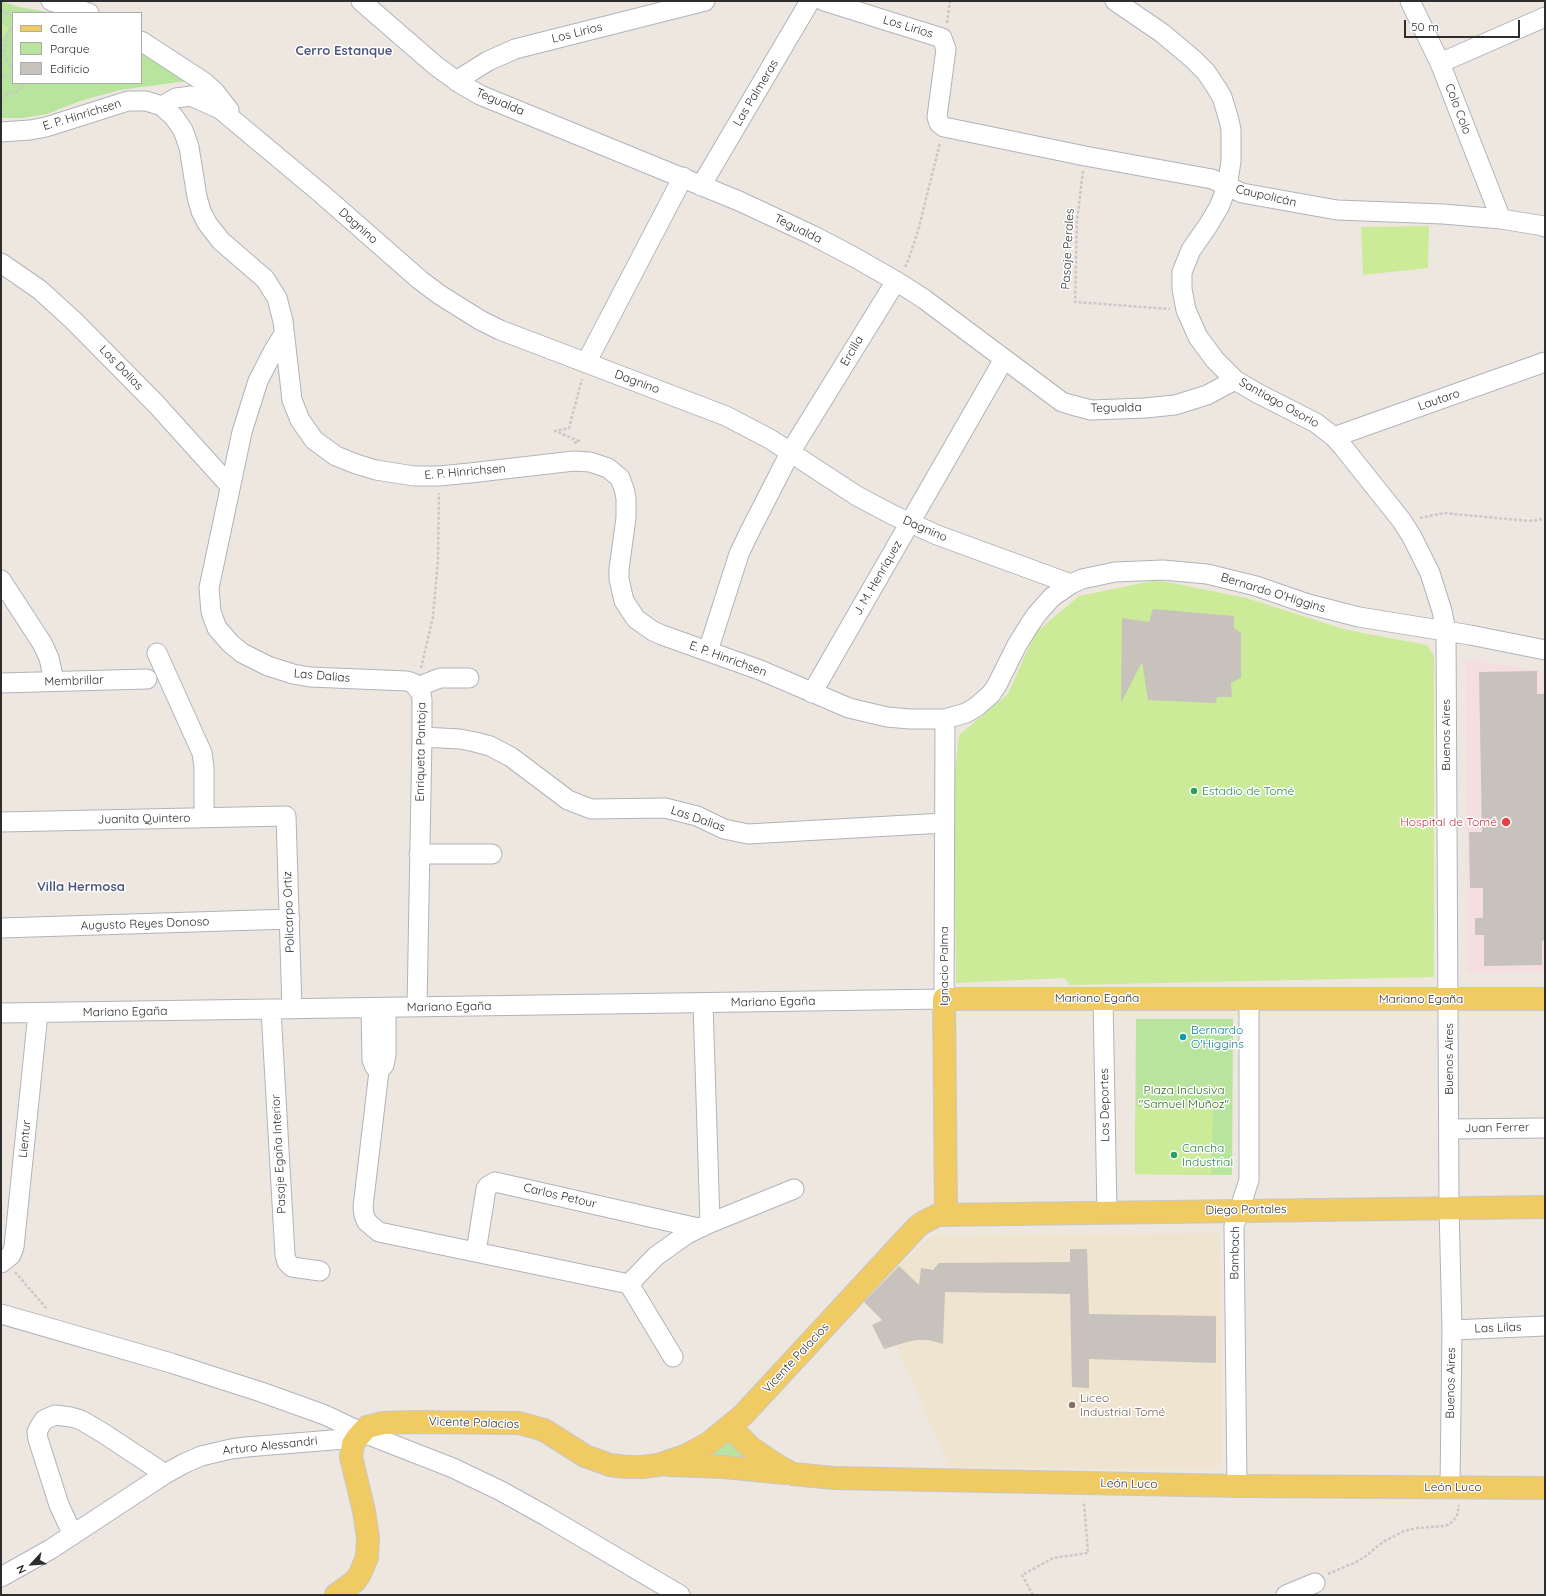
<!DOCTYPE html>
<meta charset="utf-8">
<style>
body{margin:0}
#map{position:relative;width:1546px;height:1596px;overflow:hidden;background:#eee7e0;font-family:Quicksand,sans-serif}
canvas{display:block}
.frame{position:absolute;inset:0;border:2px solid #2d2d2d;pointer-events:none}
.legend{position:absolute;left:12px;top:12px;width:130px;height:72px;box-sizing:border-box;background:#fff;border:1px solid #ababab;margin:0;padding:5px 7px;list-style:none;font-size:12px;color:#2d2d2d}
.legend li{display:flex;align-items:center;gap:8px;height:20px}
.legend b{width:20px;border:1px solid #ababab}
.north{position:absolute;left:12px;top:1544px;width:40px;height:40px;-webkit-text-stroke:3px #fff;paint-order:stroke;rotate:244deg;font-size:11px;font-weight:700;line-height:16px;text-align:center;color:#2d2d2d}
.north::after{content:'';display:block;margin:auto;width:14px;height:18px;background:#2d2d2d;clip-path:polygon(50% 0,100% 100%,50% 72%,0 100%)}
.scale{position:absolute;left:1404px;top:20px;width:116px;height:18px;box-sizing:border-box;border:2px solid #2d2d2d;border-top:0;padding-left:5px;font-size:12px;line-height:14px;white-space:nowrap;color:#2d2d2d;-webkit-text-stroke:3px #fff;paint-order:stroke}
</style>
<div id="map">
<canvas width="1546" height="1596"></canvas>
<div class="frame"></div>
<ul class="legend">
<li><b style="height:5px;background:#f0ca63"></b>Calle</li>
<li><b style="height:11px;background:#b8e49d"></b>Parque</li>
<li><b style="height:11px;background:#c7c2bb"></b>Edificio</li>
</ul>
<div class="north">N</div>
<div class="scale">50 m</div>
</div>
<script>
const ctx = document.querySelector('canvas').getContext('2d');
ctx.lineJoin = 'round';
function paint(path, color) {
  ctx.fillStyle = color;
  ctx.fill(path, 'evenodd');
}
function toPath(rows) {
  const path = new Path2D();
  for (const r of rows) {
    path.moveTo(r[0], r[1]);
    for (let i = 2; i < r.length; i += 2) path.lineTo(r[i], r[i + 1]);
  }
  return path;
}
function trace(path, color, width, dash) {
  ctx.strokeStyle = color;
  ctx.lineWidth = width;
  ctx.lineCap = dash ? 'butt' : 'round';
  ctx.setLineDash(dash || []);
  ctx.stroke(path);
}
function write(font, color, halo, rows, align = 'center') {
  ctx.font = font + ' Quicksand,sans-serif';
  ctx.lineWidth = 3;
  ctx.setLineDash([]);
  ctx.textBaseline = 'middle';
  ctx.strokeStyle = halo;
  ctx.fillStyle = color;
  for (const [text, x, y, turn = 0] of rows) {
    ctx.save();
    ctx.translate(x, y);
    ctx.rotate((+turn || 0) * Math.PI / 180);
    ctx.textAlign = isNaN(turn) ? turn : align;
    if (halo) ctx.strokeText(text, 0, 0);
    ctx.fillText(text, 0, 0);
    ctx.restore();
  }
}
const education = toPath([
 [1220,1233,1222,1462,1215,1470,949,1467,890,1330,882,1319,864,1302,924,1241,936,1235]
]);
const medical = toPath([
 [1466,659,1545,672,1545,972,1468,973]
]);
const green = toPath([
 [1,1,19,7,54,13,13,13,13,83,141,83,141,49,187,81,120,90,80,101,47,114,22,118,1,118],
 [1136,1019,1233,1019,1232,1175,1135,1174],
 [729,1442,753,1465,700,1462]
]);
const pitch = toPath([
 [1,23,9,28,1,41],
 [1429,226,1428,268,1363,275,1361,227],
 [1157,580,1246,598,1347,630,1427,645,1434,656,1434,977,1070,985,1064,978,956,983,954,817,955,770,959,735,1008,694,1035,633,1079,596],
 [1136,1107,1213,1108,1211,1175,1135,1174]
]);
const building = toPath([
 [1153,609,1234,616,1234,628,1241,633,1241,678,1231,683,1232,697,1217,697,1216,703,1148,700,1142,662,1121,703,1122,618,1149,622],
 [1537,671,1537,694,1545,694,1545,940,1542,941,1542,965,1484,966,1484,935,1475,935,1475,918,1483,918,1483,888,1470,888,1469,832,1482,832,1479,672],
 [1070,1249,1087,1249,1089,1314,1216,1316,1216,1363,1089,1359,1089,1388,1072,1387,1070,1294,945,1292,943,1344,929,1340,917,1340,907,1342,884,1349,872,1325,882,1320,864,1302,899,1266,919,1285,921,1268,933,1270,939,1263,1070,1262]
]);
const path = toPath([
 [1,10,13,17],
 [947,23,950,1],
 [13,26,7,35,4,53,11,67,13,68],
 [1,77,13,75],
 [1,97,17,91,26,83],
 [1083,171,1077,221,1075,302,1170,309],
 [905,267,908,261,918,231,940,143],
 [574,443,579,441,555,431,569,428,582,379],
 [1420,518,1444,513,1529,521,1545,519],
 [421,668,433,617,438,559,439,493],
 [15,1272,47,1309],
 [1328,1574,1356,1562,1366,1556,1383,1542,1404,1531,1417,1528,1445,1526,1450,1524,1457,1516,1459,1505],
 [1033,1595,1022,1575,1053,1558,1088,1553,1084,1502]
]);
const minor = toPath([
 [51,1,89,13],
 [361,1,436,66,461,84,480,95,739,201,812,235,854,257,896,281,924,299,1062,402,1072,405,1091,410,1145,408,1175,405,1207,395,1235,380],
 [824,1,942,38,946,49,937,117,939,123,944,127,1085,156,1212,179,1242,193,1337,210,1443,214,1501,219,1544,226,1545,227],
 [1115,1,1162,33,1193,59,1206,72,1216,87,1222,97,1229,120,1231,130,1231,161,1227,187,1219,207,1209,224,1191,250,1182,272,1182,289,1186,310,1198,337,1215,360,1235,380,1257,393,1316,423,1334,437,1343,447,1402,521,1412,537,1430,573,1442,611,1446,631,1449,1207,1452,1330,1450,1487],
 [1410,1,1440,63,1501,219],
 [141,41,204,82,215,92,229,110],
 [1440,63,1545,17],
 [456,81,488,61,515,49,705,1],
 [162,106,176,98,191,96,220,109,323,195,420,280,440,295,480,320,500,330,726,416,770,439,857,496,893,515,937,535,1071,584],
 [1,132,30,130,46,127,128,101,146,101,162,106,174,117,183,130,189,147,197,197,201,211,207,223,221,241,265,279,277,298,283,321,292,400,300,420,314,440,336,456,356,464,376,470,414,476,439,476,470,473,574,461,590,462,608,468,620,478,624,489,626,498,626,518,619,569,619,579,624,601,636,619,653,631,662,635,760,670,849,708,887,717,910,719,945,719,966,713,976,707,991,694,997,685,1017,645,1030,624,1037,614,1052,597,1071,584,1082,579,1115,572,1163,570,1207,574,1256,586,1308,604,1359,617,1470,635,1545,650],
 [701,186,810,1],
 [1,263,40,290,74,321,156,404,230,486],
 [284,334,274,350,258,381,242,432,209,588,211,612,217,628,230,643,242,653,268,666,293,674,310,677,407,681,413,683,421,693,422,700,422,737,417,1007],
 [586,363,683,177],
 [1334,437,1545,362],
 [1,580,42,643,49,658,54,681],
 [708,651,739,554,749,533,791,451,896,281],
 [157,653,202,753,204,767,204,817],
 [1,683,147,679],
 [417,687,440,678,469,678],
 [812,693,1004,359],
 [422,737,460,739,475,742,490,746,511,757,568,800,591,809,665,808,697,816,724,829,748,834,944,823],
 [1,822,286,816,292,1009],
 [419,854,492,854],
 [1,928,290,919],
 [1103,998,1107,1212],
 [703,1003,710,1223],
 [371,1008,372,1060,375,1067,379,1071],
 [386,1008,386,1055,384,1065,379,1071,363,1207,364,1215,367,1222,379,1232,629,1284,673,1357],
 [271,1010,285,1255,287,1262,292,1267,320,1271],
 [1,1013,944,999,945,719],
 [1449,1129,1545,1128],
 [476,1252,486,1189,488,1186,495,1182,698,1228],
 [1,1263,11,1255,14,1247,38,1013],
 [629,1284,656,1256,687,1234,710,1223,794,1189],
 [1,1314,171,1363,261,1392,325,1415,361,1432,453,1468,501,1491,546,1516,680,1595],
 [1452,1330,1545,1326],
 [1237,1486,1234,1226,1249,1180,1249,998],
 [73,1535,59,1505,38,1439,37,1432,40,1426,44,1420,55,1415,71,1417,81,1420,103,1433,165,1474],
 [1,1577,51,1549,165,1474,183,1464,201,1456,231,1449,246,1447,357,1438],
 [1286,1595,1315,1583]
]);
const major = toPath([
 [946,1214,944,999,1545,999],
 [730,1427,751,1448,778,1466,793,1474,834,1478,1237,1486,1545,1488],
 [669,1465,724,1467,785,1473],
 [336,1595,355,1581,360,1574,367,1557,368,1538,364,1511,351,1457,353,1444,357,1438,367,1427,383,1423,413,1422,519,1423,544,1430,585,1456,610,1465,626,1467,642,1467,658,1465,685,1456,709,1443,743,1415,917,1227,924,1222,938,1215,1545,1207]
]);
const markers = [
 [1194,791,4,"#2e9e5b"],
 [1506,822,5,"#e0444e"],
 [1183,1037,4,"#0f9aa8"],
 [1174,1155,4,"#2e9e5b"],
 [1072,1405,4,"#8d6e63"]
];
const streetNames = [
 ["Los Lirios",908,27,17],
 ["Los Lirios",577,33,-14],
 ["Las Palmeras",756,93,-59],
 ["Tegualda",500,102,23],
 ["Colo Colo",1458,109,69],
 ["E. P. Hinrichsen",82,115,-17],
 ["Caupolicán",1266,196,13],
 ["Dagnino",358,226,41],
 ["Tegualda",798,229,26],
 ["Pasaje Perales",1068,249,-87],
 ["Ercilla",852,351,-59],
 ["Las Dalias",121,368,46],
 ["Dagnino",637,382,20],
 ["Lautaro",1439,400,-19],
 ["Santiago Osorio",1279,403,29],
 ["Tegualda",1116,408,-1],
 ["E. P. Hinrichsen",465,472,-5],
 ["Dagnino",925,529,23],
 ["J. M. Henríquez",878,578,-60],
 ["Bernardo O'Higgins",1273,593,17],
 ["E. P. Hinrichsen",728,659,20],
 ["Las Dalias",322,676,5],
 ["Membrillar",74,681,-2],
 ["Buenos Aires",1446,735,-90],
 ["Enriqueta Pantoja",421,752,-89],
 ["Juanita Quintero",144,819,-1],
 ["Las Dalias",698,819,19],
 ["Policarpo Ortiz",289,912,-92],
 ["Augusto Reyes Donoso",145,924,-2],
 ["Ignacio Palma",944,966,-90],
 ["Mariano Egaña",1097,998],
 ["Mariano Egaña",1421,999],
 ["Mariano Egaña",773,1002,-1],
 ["Mariano Egaña",449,1007,-1],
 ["Mariano Egaña",125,1012,-1],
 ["Buenos Aires",1449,1059,-90],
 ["Los Deportes",1105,1105,-91],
 ["Juan Ferrer",1497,1128,-1],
 ["Lientur",25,1139,-84],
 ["Pasaje Egaña Interior",279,1154,-93],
 ["Carlos Petour",560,1196,13],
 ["Diego Portales",1246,1210,-1],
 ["Bambach",1235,1253,-89],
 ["Las Lilas",1498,1328,-2],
 ["Vicente Palacios",796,1358,-47],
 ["Buenos Aires",1451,1383,-89],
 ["Vicente Palacios",474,1423,2],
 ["Arturo Alessandri",270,1446,-6],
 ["León Luco",1129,1484,1],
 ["León Luco",1453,1487]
];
const leisureNames = [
 ["Estadio de Tomé",1202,791],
 ["Cancha",1182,1148],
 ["Industrial",1182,1162]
];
const healthNames = [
 ["Hospital de Tomé",1497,822]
];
const cultureNames = [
 ["Bernardo",1191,1030],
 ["O'Higgins",1191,1044]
];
const parkNames = [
 ["Plaza Inclusiva",1184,1090],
 ["\"Samuel Muñoz\"",1184,1104]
];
const educationNames = [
 ["Liceo",1080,1398],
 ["Industrial Tomé",1080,1412]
];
const neighbourhoodNames = [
 ["Cerro Estanque",344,51],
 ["Villa Hermosa",81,887]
];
paint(education, '#efe4d0');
paint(medical, '#f4dee0');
paint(green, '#b8e49d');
paint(pitch, '#cbeb99');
paint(building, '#c7c2bb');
trace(minor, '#b0b3bd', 21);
trace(major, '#c8c8c8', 24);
trace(path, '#c8c8c8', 2.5, [3, 2]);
trace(minor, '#fff', 19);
trace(major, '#f0ca63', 22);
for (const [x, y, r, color] of markers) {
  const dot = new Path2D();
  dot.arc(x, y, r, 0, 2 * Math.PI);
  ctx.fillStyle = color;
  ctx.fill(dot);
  trace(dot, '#fff', 1.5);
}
write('12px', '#2d2d2d', '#fff', streetNames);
write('12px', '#27864d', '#fff', leisureNames, 'left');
write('12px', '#be3a42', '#fff', healthNames, 'right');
write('12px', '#0d838f', '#fff', cultureNames, 'left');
write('12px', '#2f6c1b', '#fff', parkNames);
write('12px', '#785e54', '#fff', educationNames, 'left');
write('bold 13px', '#4d587e', '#fff', neighbourhoodNames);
</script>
